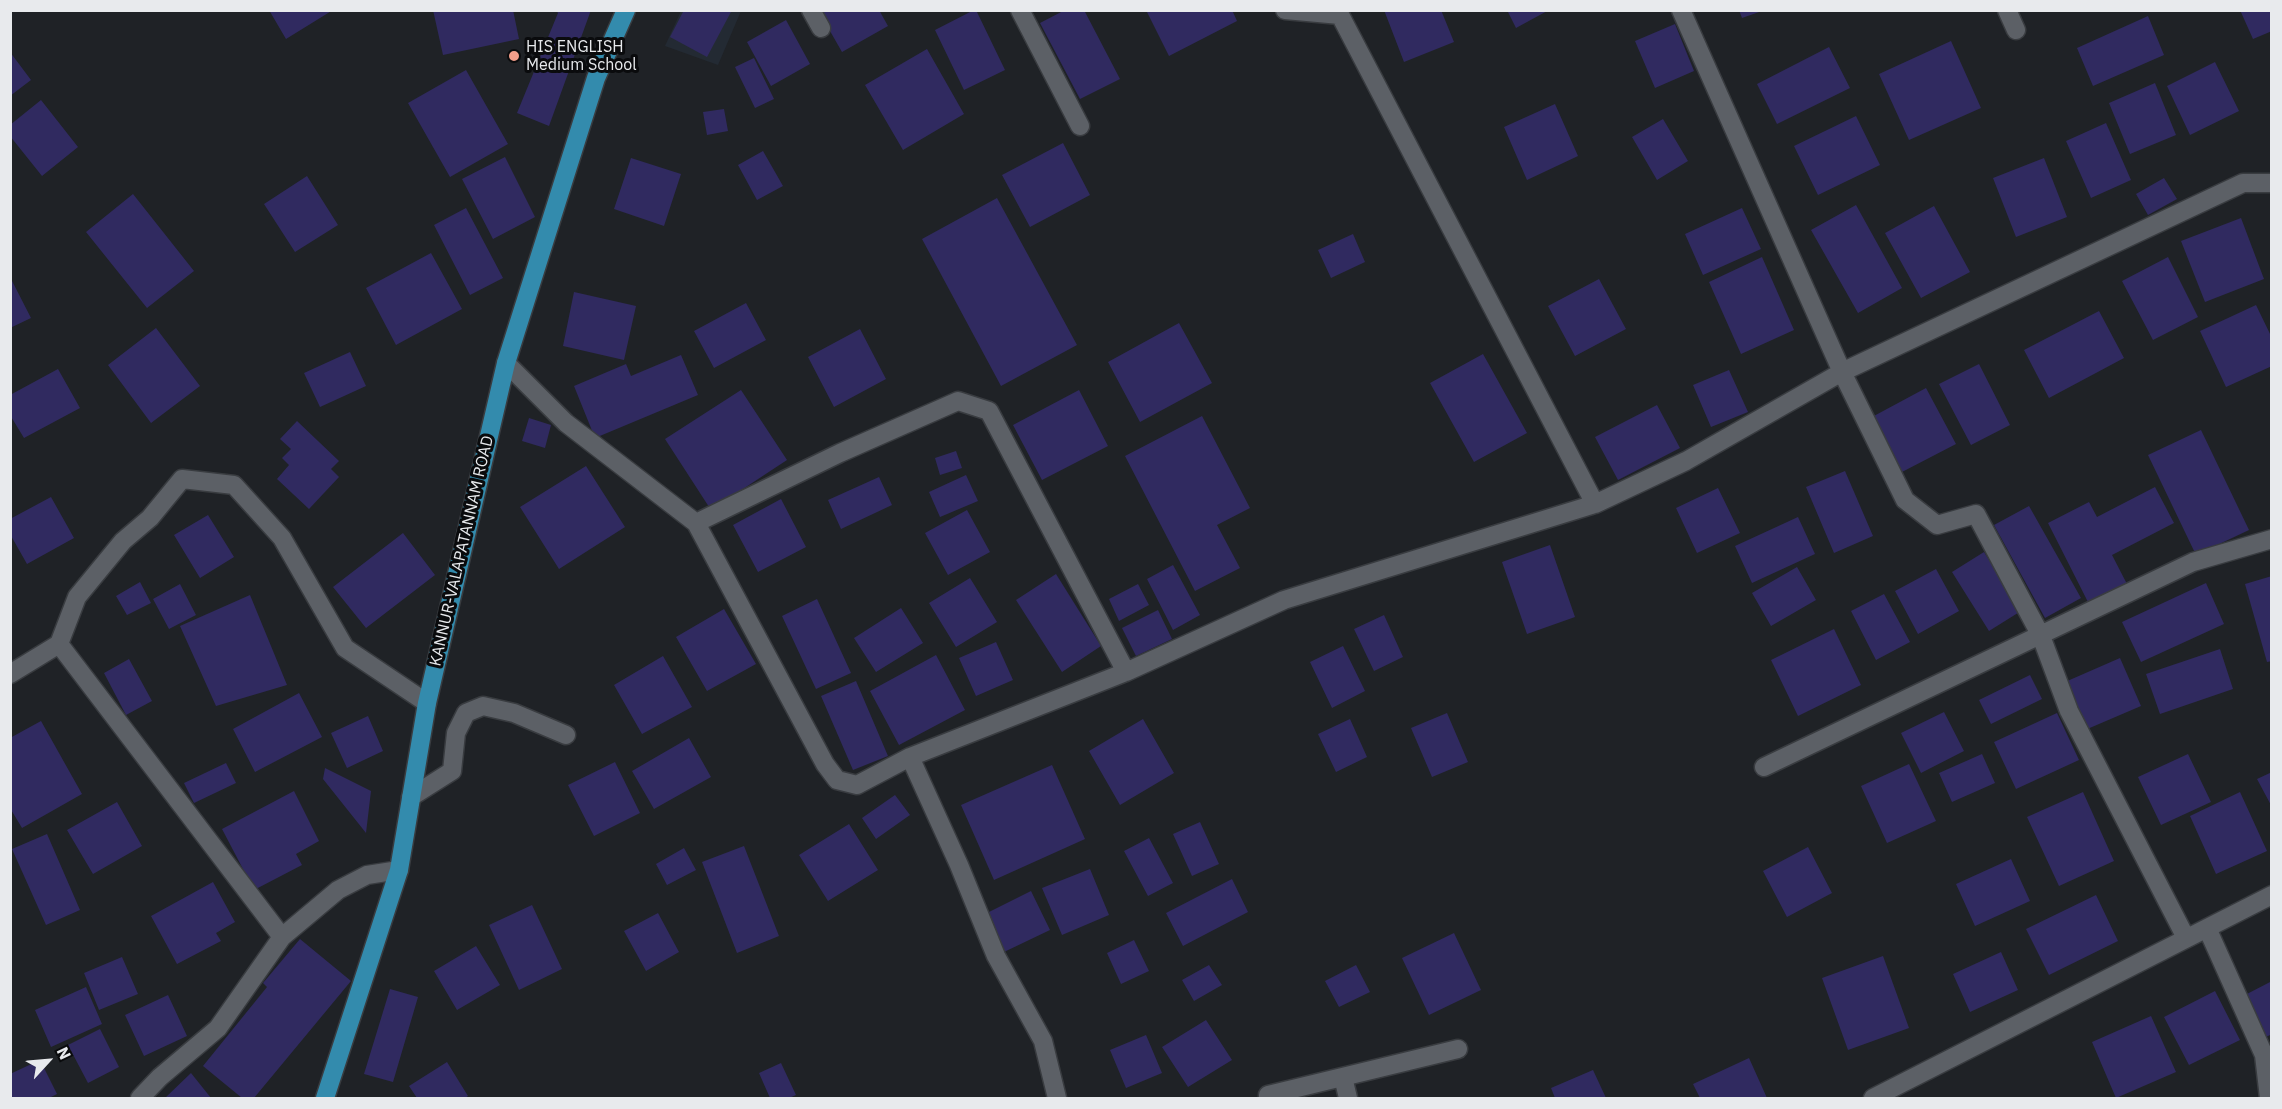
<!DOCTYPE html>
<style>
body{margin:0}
#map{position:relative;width:2282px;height:1109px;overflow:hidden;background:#1f2226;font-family:"IBM Plex Sans",sans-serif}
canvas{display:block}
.frame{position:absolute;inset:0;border:12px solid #e8eaed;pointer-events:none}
.north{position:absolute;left:18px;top:1031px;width:60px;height:60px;-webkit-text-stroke:4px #0a0b0d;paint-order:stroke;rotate:64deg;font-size:16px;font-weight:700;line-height:24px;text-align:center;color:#e8eaed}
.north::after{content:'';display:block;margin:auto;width:21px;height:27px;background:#e8eaed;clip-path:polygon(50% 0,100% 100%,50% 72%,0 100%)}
</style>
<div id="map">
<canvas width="2282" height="1109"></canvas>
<div class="frame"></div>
<div class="north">N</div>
</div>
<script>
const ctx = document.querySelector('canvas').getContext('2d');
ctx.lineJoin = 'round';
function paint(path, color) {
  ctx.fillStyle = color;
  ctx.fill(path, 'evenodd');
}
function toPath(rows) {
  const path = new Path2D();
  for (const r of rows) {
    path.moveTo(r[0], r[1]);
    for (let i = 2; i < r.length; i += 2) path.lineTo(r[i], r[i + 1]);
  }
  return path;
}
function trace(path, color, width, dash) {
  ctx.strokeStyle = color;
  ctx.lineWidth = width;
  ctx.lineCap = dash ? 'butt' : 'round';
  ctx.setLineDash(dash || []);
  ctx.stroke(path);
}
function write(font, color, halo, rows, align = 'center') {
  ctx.font = font + ' "IBM Plex Sans",sans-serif';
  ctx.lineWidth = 6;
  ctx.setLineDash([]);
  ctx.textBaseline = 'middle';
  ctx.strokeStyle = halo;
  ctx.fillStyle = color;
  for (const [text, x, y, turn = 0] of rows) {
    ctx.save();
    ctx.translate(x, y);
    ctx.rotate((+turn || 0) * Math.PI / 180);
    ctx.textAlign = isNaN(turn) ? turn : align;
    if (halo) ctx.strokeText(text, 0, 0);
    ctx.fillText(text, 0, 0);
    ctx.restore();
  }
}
const built = toPath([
 [681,11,741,11,718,65,665,46]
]);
const building = toPath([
 [269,10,333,10,286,39],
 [433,10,513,10,519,39,443,55],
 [556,10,591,10,549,126,517,113,558,13],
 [684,10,732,10,707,57,670,37],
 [818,10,879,10,888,26,842,52],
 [974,10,976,10,1005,70,964,90,935,30],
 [1065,10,1084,10,1120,79,1080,99,1040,23],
 [1146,10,1232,10,1237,21,1169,56],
 [1384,10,1441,10,1454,42,1404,62],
 [1507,10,1549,10,1516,28],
 [1739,10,1762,10,1762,11,1742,18],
 [2240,10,2272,10,2272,31,2253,39],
 [2148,16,2164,55,2093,86,2077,48],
 [786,20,810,64,771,86,747,42],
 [1675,24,1694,71,1655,88,1635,41],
 [1951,41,1981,108,1909,140,1879,74],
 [1829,47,1850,88,1777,124,1757,84],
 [927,49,964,114,903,150,865,85],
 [10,52,31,80,10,96],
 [754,58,774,99,755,108,735,67],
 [2215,62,2239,111,2190,135,2167,86],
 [466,70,508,144,450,177,408,103],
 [2155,83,2176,135,2130,154,2109,103],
 [41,100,78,147,42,176,10,136,10,125],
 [1555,104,1578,156,1527,180,1504,127],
 [724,109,728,131,707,135,703,112],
 [1856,116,1880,165,1818,195,1794,146],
 [1663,119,1688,161,1657,180,1632,137],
 [2106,123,2131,180,2091,198,2066,141],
 [1063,143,1090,195,1030,227,1002,175],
 [763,151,783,186,757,200,738,165],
 [505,157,535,217,493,239,462,179],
 [631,158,681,174,664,226,614,209],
 [2044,158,2067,217,2016,237,1993,178],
 [307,176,338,225,295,252,264,204],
 [2164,178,2177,199,2148,215,2136,194],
 [133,194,194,271,147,308,86,232],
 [997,198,1077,345,1001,386,922,239],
 [1856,205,1902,288,1858,313,1811,230],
 [1934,206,1970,272,1921,298,1885,233],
 [466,208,503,278,470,295,434,225],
 [1742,208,1761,249,1703,275,1685,234],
 [2241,218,2264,279,2205,302,2181,241],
 [1353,234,1365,262,1331,278,1318,250],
 [431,253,462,309,396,345,366,288],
 [1762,257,1794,330,1741,354,1709,282],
 [2168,257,2198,317,2153,340,2122,281],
 [10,277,31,318,10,328],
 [1599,279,1626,329,1575,356,1548,306],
 [574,292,636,306,624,360,563,346],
 [746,303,766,340,714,368,694,331],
 [2256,305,2272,338,2272,366,2226,387,2200,331],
 [2099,311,2124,358,2049,398,2024,350],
 [1179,323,1212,383,1140,422,1108,362],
 [156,328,200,386,151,423,108,365],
 [860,329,886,379,834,407,808,357],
 [350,352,366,386,320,407,304,373],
 [1483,354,1527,433,1474,462,1430,383],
 [681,355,698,395,595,438,574,386,626,364,631,376],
 [1979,364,2010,425,1971,445,1939,384],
 [58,369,80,408,24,438,10,415,10,395],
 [1729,370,1748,412,1711,427,1693,385],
 [1926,388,1956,444,1902,472,1872,417],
 [741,390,787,460,711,510,665,439],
 [1079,390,1108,446,1042,480,1013,425],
 [1657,405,1680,448,1618,480,1595,437],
 [1202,416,1250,508,1217,525,1240,568,1195,591,1125,456],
 [529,418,551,425,545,448,522,441],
 [297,421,339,461,331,469,339,477,309,509,277,479,289,465,282,458,291,449,280,439],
 [2201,430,2249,530,2196,555,2148,455],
 [956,451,962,468,940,475,935,458],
 [586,466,625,527,559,569,520,507],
 [1845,471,1873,536,1834,553,1806,487],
 [966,475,978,501,940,517,929,492],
 [879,477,892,505,841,529,828,500],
 [2155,487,2174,523,2112,555,2128,586,2090,606,2048,523,2089,502,2097,517],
 [1718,488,1740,533,1697,553,1676,508],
 [51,497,74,538,27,564,10,534,10,519],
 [781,499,806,547,758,572,733,525],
 [2029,506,2081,598,2045,618,1994,525],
 [967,510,990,552,948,575,925,533],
 [208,515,234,557,200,578,174,535],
 [1798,517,1815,554,1752,583,1735,546],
 [403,533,435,575,366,628,333,587],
 [1550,545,1575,617,1527,634,1502,562],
 [1984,552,2021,611,1989,631,1952,572],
 [1173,565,1200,615,1173,630,1147,579],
 [1797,567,1816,600,1771,626,1752,593],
 [1936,569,1959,611,1918,634,1895,591],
 [1056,574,1101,646,1062,672,1016,600],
 [2272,576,2272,661,2267,662,2245,584],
 [970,578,997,622,956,647,929,603],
 [140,582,151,603,127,615,116,596],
 [2206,583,2224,624,2141,662,2122,622],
 [180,584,196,615,169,629,153,599],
 [1138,584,1149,605,1119,621,1109,599],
 [1884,594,1910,642,1876,660,1851,611],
 [250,595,287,685,216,706,180,626],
 [817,599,851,673,816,689,782,616],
 [901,608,923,643,876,672,854,638],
 [724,609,756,664,707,691,676,637],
 [1158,610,1172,639,1136,656,1122,628],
 [1384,615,1403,657,1374,671,1354,629],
 [1834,629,1861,685,1798,716,1771,660],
 [996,642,1013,680,976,696,959,658],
 [1343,646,1365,691,1332,708,1310,662],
 [2220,649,2233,689,2160,714,2146,674],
 [936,655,965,710,899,745,870,691],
 [663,656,692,707,642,734,614,685],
 [2120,658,2141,706,2085,730,2065,682],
 [129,659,152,701,126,715,104,673],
 [2030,675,2042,699,1991,724,1979,700],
 [856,681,888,756,853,770,821,696],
 [299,693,322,737,255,772,233,729],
 [1944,712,1964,751,1921,773,1901,733],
 [1447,713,1468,762,1432,777,1411,728],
 [2057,713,2079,760,2016,789,1994,742],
 [368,716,383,751,347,768,331,733],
 [1143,719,1174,773,1120,805,1089,751],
 [1350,719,1367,757,1336,772,1318,734],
 [41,721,82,794,22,828,10,808,10,738],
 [689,738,711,777,654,809,632,771],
 [1982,754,1995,783,1952,802,1939,773],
 [2188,754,2211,802,2161,825,2138,777],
 [615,762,640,813,594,836,568,785],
 [226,763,236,783,194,803,184,783],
 [1909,764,1936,821,1887,843,1861,786],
 [1052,765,1085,839,994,880,961,805],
 [325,768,371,791,366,833,323,779],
 [2272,772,2272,807,2257,779],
 [294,791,319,841,296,854,302,865,254,890,222,829],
 [2083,792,2114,861,2059,886,2027,817],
 [2240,792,2267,851,2216,874,2190,816],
 [895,795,910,815,876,839,862,818],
 [117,802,142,846,93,874,67,830],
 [1200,822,1219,864,1192,876,1173,834],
 [849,824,878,870,828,901,799,855],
 [47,834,80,910,46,925,12,849],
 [1149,838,1173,883,1148,896,1124,851],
 [744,846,779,936,737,953,702,862],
 [1808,847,1832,893,1787,917,1763,871],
 [684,848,696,870,667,885,656,864],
 [2011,859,2030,901,1975,926,1956,884],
 [1090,869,1109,915,1062,935,1042,888],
 [1232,879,1248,912,1183,946,1166,913],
 [213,882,235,922,216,933,221,941,177,964,151,916],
 [1031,891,1050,930,1004,952,985,914],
 [2096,895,2118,941,2049,975,2026,929],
 [532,905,562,969,519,990,489,925],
 [658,913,679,952,646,971,624,931],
 [1454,933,1481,990,1429,1015,1402,958],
 [300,939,351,981,254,1098,242,1098,203,1066,267,987,263,983],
 [1134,940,1149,971,1121,984,1107,953],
 [476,946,500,985,457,1010,434,971],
 [2001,952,2018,990,1970,1012,1953,974],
 [1883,956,1909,1028,1848,1050,1822,978],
 [122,957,138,994,99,1010,84,973],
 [1209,965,1222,985,1194,1001,1182,980],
 [1356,965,1370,992,1339,1007,1325,981],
 [2272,981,2272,1034,2266,1037,2245,995],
 [86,987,102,1024,51,1047,35,1010],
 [390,989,418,997,393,1082,364,1074],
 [2215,991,2240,1040,2189,1065,2164,1017],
 [168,995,187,1036,144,1056,125,1015],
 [2151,1016,2176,1072,2116,1098,2092,1042],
 [1206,1020,1232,1060,1188,1087,1162,1047],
 [100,1029,119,1067,88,1083,68,1045],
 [1146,1035,1162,1073,1126,1088,1110,1050],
 [1749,1058,1767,1098,1700,1098,1693,1084],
 [40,1060,57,1094,49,1098,10,1098,10,1074],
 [447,1062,468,1096,465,1098,417,1098,409,1086],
 [781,1063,796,1095,789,1098,770,1098,759,1073],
 [1593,1070,1606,1098,1555,1098,1551,1088],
 [191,1073,211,1098,165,1098]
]);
const minor = toPath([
 [811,10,821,28],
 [1020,10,1080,126],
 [1285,10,1340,15,1595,504],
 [1681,10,1842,372,1905,500,1937,525,1976,514,2041,636,2069,711,2186,938],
 [2007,10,2016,30],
 [506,363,566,423,696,523,825,764,837,780,857,785,910,757,1126,672,1284,600,1595,504,1686,461,1842,372,2243,183,2272,183],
 [696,523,840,453,958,401,989,411,1126,672],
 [59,644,282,937],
 [10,674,59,644,77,597,123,541,150,518,182,479,234,485,282,538,345,648,427,703],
 [910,757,959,865,996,956,1043,1041,1057,1098],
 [1764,767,2193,562,2272,539],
 [411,797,452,771,456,733,466,713,483,706,514,713,566,735],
 [2207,928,2264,1055,2269,1098],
 [1343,1077,1348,1098],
 [140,1098,160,1077,218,1028,282,937,338,890,367,875,399,870],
 [1268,1098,1268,1095,1458,1049],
 [1873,1098,2272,895]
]);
const major = toPath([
 [325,1098,399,870,427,703,506,363,596,78,626,10]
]);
const markers = [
 [514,56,6,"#f49e8a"]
];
const poiNames = [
 ["HIS ENGLISH",526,47],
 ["Medium School",526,65]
];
const streetNames = [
 ["KANNUR-VALAPATANNAM ROAD",462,551,-77]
];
paint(built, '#232a33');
paint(building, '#302a60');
trace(minor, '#393c40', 21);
trace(major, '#393c40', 21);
trace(minor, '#5c6066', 18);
trace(major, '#338bad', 18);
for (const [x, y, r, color] of markers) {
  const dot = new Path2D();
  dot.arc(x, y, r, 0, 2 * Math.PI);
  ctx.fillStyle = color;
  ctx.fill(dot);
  trace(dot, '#0a0b0d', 2);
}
write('16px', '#e8eaed', '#0a0b0d', poiNames, 'left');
write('16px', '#e8eaed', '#0a0b0d', streetNames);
</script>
